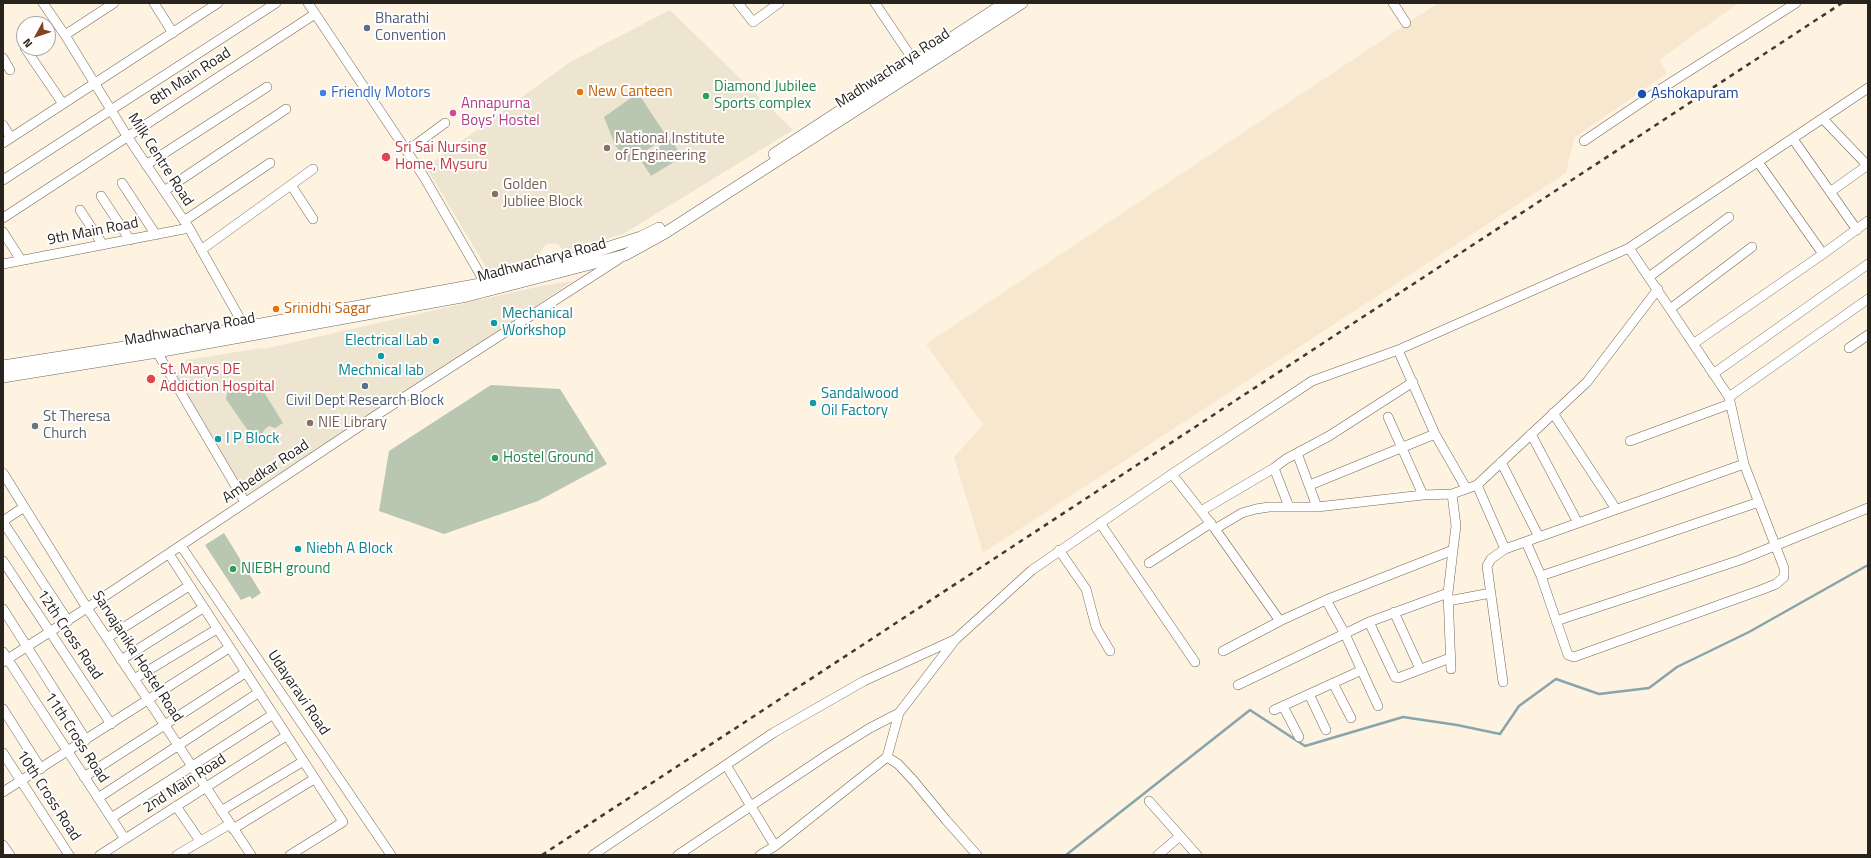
<!DOCTYPE html>
<style>
body{margin:0}
#map{position:relative;width:1871px;height:858px;overflow:hidden;background:#fef2e0;font-family:"Titillium Web",sans-serif}
canvas{display:block}
.frame{position:absolute;inset:0;border:4px solid #28231d;pointer-events:none}
.north{position:absolute;left:16px;top:16px;width:40px;height:40px;box-sizing:border-box;background:#fff;border:1px solid #a9a7a5;border-radius:50%;rotate:230deg;font-size:11px;font-weight:700;line-height:16px;text-align:center;color:#28231d}
.north::after{content:'';display:block;margin:auto;width:14px;height:18px;background:#86401c;clip-path:polygon(50% 0,100% 100%,50% 72%,0 100%)}
</style>
<div id="map">
<canvas width="1871" height="858"></canvas>
<div class="frame"></div>
<div class="north">N</div>
</div>
<script>
const ctx = document.querySelector('canvas').getContext('2d');
ctx.lineJoin = 'round';
function paint(path, color) {
  ctx.fillStyle = color;
  ctx.fill(path, 'evenodd');
}
function toPath(rows) {
  const path = new Path2D();
  for (const r of rows) {
    path.moveTo(r[0], r[1]);
    for (let i = 2; i < r.length; i += 2) path.lineTo(r[i], r[i + 1]);
  }
  return path;
}
function trace(path, color, width, dash) {
  ctx.strokeStyle = color;
  ctx.lineWidth = width;
  ctx.lineCap = dash ? 'butt' : 'round';
  ctx.setLineDash(dash || []);
  ctx.stroke(path);
}
function write(font, color, halo, rows, align = 'center') {
  ctx.font = font + ' "Titillium Web",sans-serif';
  ctx.lineWidth = 4;
  ctx.setLineDash([]);
  ctx.textBaseline = 'middle';
  ctx.strokeStyle = halo;
  ctx.fillStyle = color;
  for (const [text, x, y, turn = 0] of rows) {
    ctx.save();
    ctx.translate(x, y);
    ctx.rotate((+turn || 0) * Math.PI / 180);
    ctx.textAlign = isNaN(turn) ? turn : align;
    if (halo) ctx.strokeText(text, 0, 0);
    ctx.fillText(text, 0, 0);
    ctx.restore();
  }
}
const built = toPath([
 [1438,3,1739,3,1659,60,1667,73,1574,138,1566,173,983,553,954,457,983,425,926,344]
]);
const education = toPath([
 [670,10,793,130,623,234,564,251,558,244,546,244,536,259,489,272,426,167,570,62],
 [573,281,374,414,244,496,173,381,186,360,262,348,264,349,541,286]
]);
const green = toPath([
 [638,93,667,137,628,162,615,145,604,117],
 [671,139,682,157,651,176,640,159],
 [257,381,283,423,275,428,269,426,264,430,261,437,255,441,226,399,229,384],
 [491,385,560,389,607,464,538,501,444,534,379,511,389,451],
 [224,533,261,593,252,599,250,596,241,600,205,545]
]);
const stream = toPath([
 [1066,855,1250,710,1305,746,1403,717,1457,725,1500,734,1519,706,1556,679,1599,694,1649,688,1677,667,1749,632,1868,565]
]);
const minor = toPath([
 [43,3,65,35,127,136,189,228,248,333],
 [154,3,173,33],
 [308,3,424,177,488,288],
 [738,3,753,22,779,3],
 [875,3,918,67],
 [1393,3,1406,23],
 [65,35,114,3],
 [25,48,63,104],
 [3,58,10,70],
 [1823,119,1868,166],
 [3,125,11,138],
 [1793,139,1857,230],
 [1584,141,1664,87,1796,3],
 [3,143,218,3],
 [407,151,445,123],
 [1758,162,1823,254],
 [146,165,267,87],
 [3,180,276,3],
 [122,183,156,235],
 [291,185,313,219],
 [164,191,286,109],
 [1830,192,1868,165],
 [101,196,130,240],
 [80,210,103,245],
 [3,218,315,14],
 [184,221,270,163],
 [3,232,21,260],
 [201,250,313,169],
 [3,264,189,228],
 [1649,277,1729,217],
 [1670,309,1752,247],
 [1693,344,1823,254,1868,221],
 [154,347,245,502],
 [1849,348,1868,335],
 [1398,350,1435,434,1466,488],
 [1713,374,1868,264],
 [1729,397,1868,299],
 [1553,413,1616,509],
 [1388,417,1423,495],
 [1531,434,1578,523],
 [1630,441,1730,404],
 [1297,453,1317,507],
 [1501,462,1539,537],
 [1274,468,1289,507],
 [3,473,87,608,251,855],
 [1172,474,1215,529,1280,621],
 [1310,485,1435,434],
 [1477,485,1505,549,1744,464],
 [1201,511,1274,468,1286,459,1329,436,1413,382],
 [3,521,24,507],
 [3,522,68,621],
 [1100,523,1195,662],
 [1215,529,1242,513,1256,509,1269,507,1317,507,1423,495,1452,494,1477,485,1587,382,1658,289],
 [1526,542,1541,576,1568,655,1574,657,1761,590,1776,584,1784,577,1784,568,1744,464,1729,397,1629,248],
 [181,546,391,855],
 [1059,550,1086,589,1096,627,1110,651],
 [169,554,343,822,290,855],
 [3,561,111,724],
 [1149,563,1211,523],
 [1541,576,1759,502],
 [1326,600,1345,634,1378,706],
 [1448,601,1491,593],
 [3,609,86,740],
 [1394,612,1420,669],
 [1556,621,1740,560,1868,508],
 [1369,622,1395,677,1398,678,1450,658],
 [107,638,189,586],
 [1223,651,1280,621,1326,600,1453,550,1456,526,1452,494],
 [3,652,125,839],
 [121,660,203,608],
 [3,662,87,608,375,416,619,259],
 [1451,669,1448,593,1453,550],
 [134,679,217,629],
 [1503,682,1487,566,1491,559,1505,549],
 [1333,683,1351,718],
 [1238,685,1369,622,1448,593],
 [1309,694,1326,730],
 [1283,706,1299,737],
 [3,709,41,769],
 [1274,710,1362,670],
 [3,753,69,855],
 [887,757,898,764,913,780,946,820,977,855],
 [726,765,775,846],
 [84,777,245,673],
 [3,792,229,648],
 [98,798,258,693],
 [1149,801,1197,855],
 [176,806,200,841],
 [221,811,302,762],
 [111,818,272,715],
 [233,829,314,779],
 [3,845,10,855],
 [100,855,286,736],
 [177,855,230,824],
 [593,855,773,733,864,681,956,639,1032,570,1172,474,1312,381,1398,350,1629,248,1868,88],
 [678,855,830,753,870,728,899,713],
 [760,855,775,846,887,757,899,713,955,640],
 [1158,855,1180,836]
]);
const major = toPath([
 [774,154,1005,3],
 [3,366,195,336,486,283,588,254,641,237,659,228],
 [3,377,157,352,467,296,625,255,665,233,1022,3]
]);
const rail = toPath([
 [542,855,1842,3]
]);
const markers = [
 [367,28,4,"#5c6f8a"],
 [580,92,4,"#e8710a"],
 [323,93,4,"#3f7fe0"],
 [1642,94,5,"#1a4fb4"],
 [706,96,4,"#2e9e5b"],
 [453,113,4,"#d1479c"],
 [607,148,4,"#8d6e63"],
 [386,157,5,"#e0444e"],
 [495,194,4,"#8d6e63"],
 [276,309,4,"#e8710a"],
 [494,323,4,"#0f9aa8"],
 [436,341,4,"#0f9aa8"],
 [381,356,4,"#0f9aa8"],
 [151,379,5,"#e0444e"],
 [365,386,4,"#5c6f8a"],
 [813,403,4,"#0f9aa8"],
 [310,423,4,"#8d6e63"],
 [35,426,4,"#6b7280"],
 [218,439,4,"#0f9aa8"],
 [495,458,4,"#2e9e5b"],
 [298,549,4,"#0f9aa8"],
 [233,569,4,"#2e9e5b"]
];
const serviceNames = [
 ["Bharathi",375,19],
 ["Convention",375,36],
 ["Civil Dept Research Block",365,401,"center"]
];
const streetNames = [
 ["Madhwacharya Road",893,69,-33],
 ["8th Main Road",191,77,-33],
 ["Milk Centre Road",160,160,57],
 ["9th Main Road",93,232,-11],
 ["Madhwacharya Road",542,261,-15],
 ["Madhwacharya Road",190,330,-10],
 ["Ambedkar Road",266,472,-34],
 ["12th Cross Road",69,635,56],
 ["Sarvajanika Hostel Road",137,657,57],
 ["Udayaravi Road",298,693,56],
 ["11th Cross Road",76,738,57],
 ["2nd Main Road",185,784,-33],
 ["10th Cross Road",48,796,57]
];
const leisureNames = [
 ["Diamond Jubilee",714,87],
 ["Sports complex",714,104],
 ["Hostel Ground",503,458],
 ["NIEBH ground",241,569]
];
const foodNames = [
 ["New Canteen",588,92],
 ["Srinidhi Sagar",284,309]
];
const shopNames = [
 ["Friendly Motors",331,93]
];
const transitNames = [
 ["Ashokapuram",1651,94]
];
const hotelNames = [
 ["Annapurna",461,104],
 ["Boys' Hostel",461,121]
];
const educationNames = [
 ["National Institute",615,139],
 ["of Engineering",615,156],
 ["Golden",503,185],
 ["Jubliee Block",503,202],
 ["NIE Library",318,423]
];
const healthNames = [
 ["Sri Sai Nursing",395,148],
 ["Home, Mysuru",395,165],
 ["St. Marys DE",160,370],
 ["Addiction Hospital",160,387]
];
const cultureNames = [
 ["Mechanical",502,314],
 ["Workshop",502,331],
 ["Electrical Lab",428,341,"right"],
 ["Mechnical lab",381,371,"center"],
 ["Sandalwood",821,394],
 ["Oil Factory",821,411],
 ["I P Block",226,439],
 ["Niebh A Block",306,549]
];
const worshipNames = [
 ["St Theresa",43,417],
 ["Church",43,434]
];
paint(built, '#f8e7cf');
paint(education, '#eee5d0');
paint(green, '#b9c6b1');
trace(stream, '#86a5ad', 2.5);
trace(minor, '#726758', 10);
trace(major, '#726758', 12);
trace(minor, '#fff', 9);
trace(major, '#fff', 11);
trace(rail, '#403a33', 2.5, [5, 5]);
for (const [x, y, r, color] of markers) {
  const dot = new Path2D();
  dot.arc(x, y, r, 0, 2 * Math.PI);
  ctx.fillStyle = color;
  ctx.fill(dot);
  trace(dot, '#fff', 1.5);
}
write('15px', '#4e5e75', '#fff', serviceNames, 'left');
write('15px', '#28231d', '#fff', streetNames);
write('15px', '#27864d', '#fff', leisureNames, 'left');
write('15px', '#c56008', '#fff', foodNames, 'left');
write('15px', '#366cbe', '#fff', shopNames, 'left');
write('15px', '#164399', '#fff', transitNames, 'left');
write('15px', '#b23c85', '#fff', hotelNames, 'left');
write('15px', '#785e54', '#fff', educationNames, 'left');
write('15px', '#be3a42', '#fff', healthNames, 'left');
write('15px', '#0d838f', '#fff', cultureNames, 'left');
write('15px', '#5b616d', '#fff', worshipNames, 'left');
</script>
